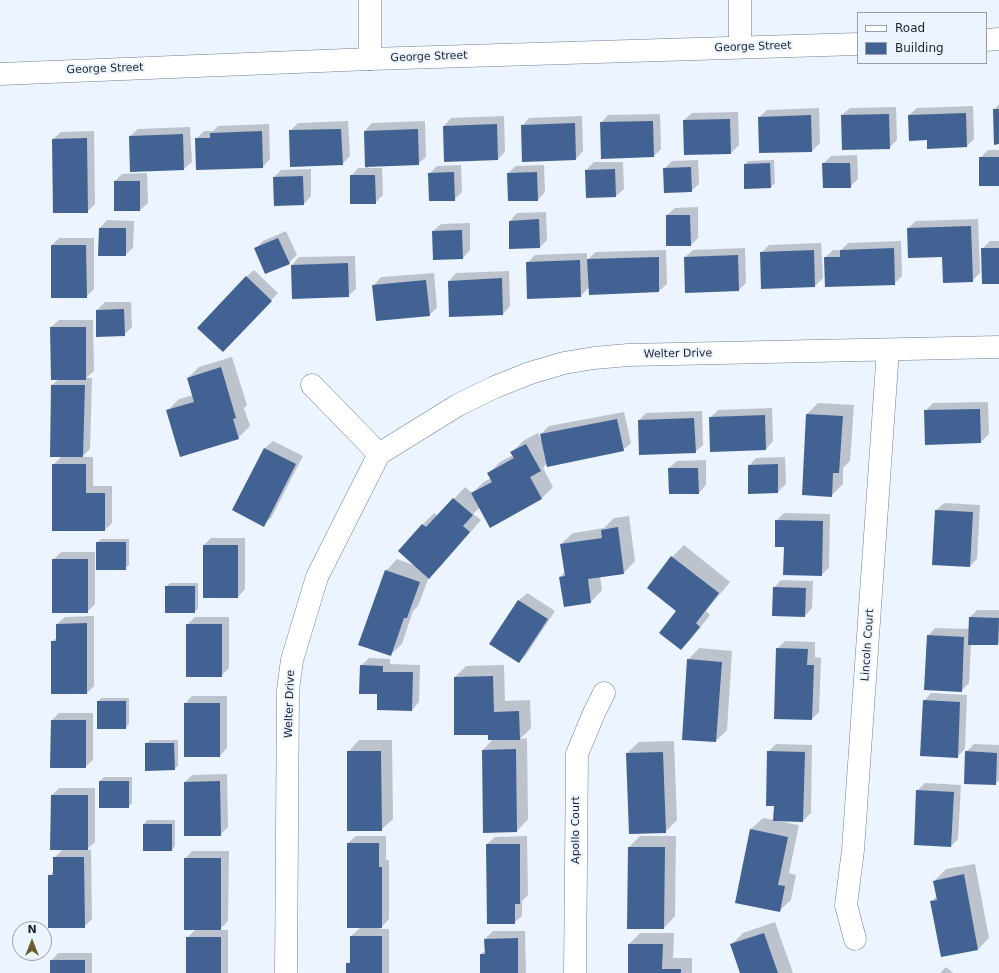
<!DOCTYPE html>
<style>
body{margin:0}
#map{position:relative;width:999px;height:973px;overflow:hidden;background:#ecf4ff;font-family:"DejaVu Sans",sans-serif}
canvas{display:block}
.legend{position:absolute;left:857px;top:12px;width:130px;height:52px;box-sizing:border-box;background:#ecf4ff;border:1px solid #98a0ab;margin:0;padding:5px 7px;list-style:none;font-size:12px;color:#1b222c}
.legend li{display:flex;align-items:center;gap:8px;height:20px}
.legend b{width:20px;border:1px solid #98a0ab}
.north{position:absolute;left:12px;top:921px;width:40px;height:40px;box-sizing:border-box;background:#ecf4ff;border:1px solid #98a0ab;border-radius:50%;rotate:0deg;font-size:11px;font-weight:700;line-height:16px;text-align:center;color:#1b222c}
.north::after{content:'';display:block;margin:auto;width:14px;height:18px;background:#6e5c2a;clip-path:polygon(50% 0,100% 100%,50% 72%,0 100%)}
</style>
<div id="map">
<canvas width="999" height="973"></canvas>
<ul class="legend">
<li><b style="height:5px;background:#fff"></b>Road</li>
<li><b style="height:11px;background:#416292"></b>Building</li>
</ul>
<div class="north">N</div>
</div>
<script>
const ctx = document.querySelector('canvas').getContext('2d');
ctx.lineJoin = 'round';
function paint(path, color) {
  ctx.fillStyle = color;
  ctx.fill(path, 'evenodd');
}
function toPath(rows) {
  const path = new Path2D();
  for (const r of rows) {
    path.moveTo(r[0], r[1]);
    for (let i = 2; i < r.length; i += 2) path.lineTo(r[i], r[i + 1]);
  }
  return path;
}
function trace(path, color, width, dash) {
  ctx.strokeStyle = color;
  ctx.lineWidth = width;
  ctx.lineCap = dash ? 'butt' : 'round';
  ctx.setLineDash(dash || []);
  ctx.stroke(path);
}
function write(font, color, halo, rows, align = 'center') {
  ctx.font = font + ' "DejaVu Sans",sans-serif';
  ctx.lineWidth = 4;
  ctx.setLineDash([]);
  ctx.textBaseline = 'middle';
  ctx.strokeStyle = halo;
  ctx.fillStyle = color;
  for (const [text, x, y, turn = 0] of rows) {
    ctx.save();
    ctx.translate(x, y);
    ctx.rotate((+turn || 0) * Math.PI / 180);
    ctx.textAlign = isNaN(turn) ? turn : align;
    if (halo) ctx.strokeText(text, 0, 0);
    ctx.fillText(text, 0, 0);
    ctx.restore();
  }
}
const shadow = toPath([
 [999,104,999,143,994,110],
 [973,106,974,139,967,146,928,139,909,115,917,108],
 [896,107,897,140,889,148,842,115,850,108],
 [819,108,820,143,812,151,759,117,767,110],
 [738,112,739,145,731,153,684,120,692,113],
 [660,114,661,149,654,156,601,123,608,115],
 [504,116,505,152,497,160,444,126,451,118],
 [582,116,583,151,576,159,522,126,529,118],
 [348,121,350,156,342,164,290,131,298,123],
 [425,121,426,157,418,164,368,166,368,168,382,168,383,195,375,203,351,176,358,168,366,168,365,131,372,123],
 [269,124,270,159,263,167,196,139,204,131,213,131,218,126],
 [190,127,192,162,184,169,131,171,130,136,138,129],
 [94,131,95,204,87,212,53,139,61,132],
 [988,150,999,150,999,185,980,158],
 [857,155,858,179,850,187,823,164,831,156],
 [698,160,699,184,691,191,664,169,672,161],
 [774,160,775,183,771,187,745,164,748,161],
 [594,162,623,162,624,189,616,196,587,197,586,170],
 [461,165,462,192,454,200,429,174,437,166],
 [544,165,545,192,538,200,508,173,516,166],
 [311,169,311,196,304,204,274,177,281,170],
 [147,173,148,203,140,210,115,210,115,181,122,174],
 [698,207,698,238,691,245,667,215,675,208],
 [546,212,547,240,540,247,510,221,517,213],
 [978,219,980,273,972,281,943,256,908,228,916,221],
 [107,220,134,221,133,248,125,255,100,228],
 [470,223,470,250,463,258,433,231,441,224],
 [286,231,297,255,289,263,256,248,263,241],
 [59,238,94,238,94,289,86,297,52,245],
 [901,241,902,276,894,284,825,258,833,250,841,250,848,243],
 [990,241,999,241,999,283,982,249],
 [821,243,823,278,815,286,761,253,769,245],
 [745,248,746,283,739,290,685,257,693,250],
 [666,250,667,284,659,291,590,294,589,287,581,296,527,263,535,255,587,253,587,260,596,252],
 [355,256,356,289,348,296,293,298,292,265,299,257],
 [254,270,278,293,230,343,246,277],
 [509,271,510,306,503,314,450,316,449,281,456,273],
 [434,273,437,308,429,315,374,285,381,277],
 [105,302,131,302,132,327,124,335,97,310],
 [59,320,93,320,94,371,86,378,92,378,90,449,82,457,93,457,93,486,112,486,112,523,105,530,53,465,62,456,52,385,59,379,51,327],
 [232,357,247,405,244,408,250,426,238,438,167,411,179,399,193,395,188,378,199,367],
 [988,402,989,434,981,442,925,411,933,403],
 [818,403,854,405,850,461,843,468,843,484,831,496,807,414],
 [772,408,773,441,766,449,710,418,718,410],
 [702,411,703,445,695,452,639,420,646,413],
 [624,412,631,443,623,450,547,463,543,468,553,487,542,498,491,527,480,507,473,514,481,520,441,566,429,577,418,606,413,611,402,644,390,655,386,571,397,559,416,566,399,551,423,524,434,513,438,516,465,487,472,493,484,482,491,478,488,474,500,462,513,455,512,452,523,441,538,433,542,442,541,434,549,426],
 [273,441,303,456,271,518,263,525,233,510,265,448],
 [785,457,786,484,778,492,749,466,756,458],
 [706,460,706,485,699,493,669,468,677,461],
 [944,503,980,505,977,559,970,566,936,510],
 [784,513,830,514,829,568,821,575,785,546,776,521],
 [629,516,635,561,624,573,600,576,602,590,591,602,564,606,560,577,565,572,561,544,573,533,604,528,614,518],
 [211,538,245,538,245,589,238,597,204,545],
 [101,539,129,539,129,565,125,569,97,543],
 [684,545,730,582,706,611,710,615,692,638,681,649,678,610,648,588,672,557],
 [61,552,95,552,95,604,87,612,53,560],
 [781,580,813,581,812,608,805,616,774,588],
 [170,583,198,583,198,609,194,612,166,587],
 [527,593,555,611,526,655,519,662,490,644,519,600],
 [977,610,999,610,999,643,997,644,971,644,969,683,961,691,928,636,935,628,969,629,970,617],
 [94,616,94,686,87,693,52,642,57,637,57,624,65,617],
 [195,617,229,617,229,668,221,676,187,625],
 [785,641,815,642,815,657,821,658,819,712,812,719,777,649],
 [699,648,732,651,727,730,716,741,688,660],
 [369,658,390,659,390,664,420,665,419,702,412,710,378,693,361,666],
 [504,665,505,701,530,700,531,728,520,739,527,738,528,819,517,831,483,750,493,739,489,734,455,734,455,677,466,666],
 [931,693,967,695,965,749,957,757,924,701],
 [192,696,227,696,227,748,220,756,185,704],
 [101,698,129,698,129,724,126,728,98,702],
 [59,713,93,713,93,760,85,767,52,720],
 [150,740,178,740,178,766,174,769,146,744],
 [359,740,392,740,393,819,381,830,348,752],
 [674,741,677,820,665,832,627,753,639,742],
 [776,744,812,745,811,813,803,821,777,820,777,821,799,825,789,873,796,875,791,900,779,911,751,829,763,818,774,820,775,805,768,752],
 [974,744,999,745,999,780,995,784,966,752],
 [227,774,228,827,220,835,185,782,192,775],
 [104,777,132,777,132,803,128,807,100,807,100,781],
 [925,783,961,785,958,839,951,846,917,791],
 [59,788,95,788,95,842,86,850,91,850,92,919,84,927,49,876,54,871,54,858,63,849,52,795],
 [147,820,175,820,175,846,172,850,144,850,144,824],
 [356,836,386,836,386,860,389,860,389,919,380,929,389,929,389,973,347,973,347,964,351,960,351,936,361,927,348,843],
 [527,836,528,895,522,901,522,916,514,923,487,844,495,837],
 [640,836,676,836,675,916,664,928,629,847],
 [192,851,229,851,228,921,219,930,228,930,228,973,187,973,187,938,196,929,185,859],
 [975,864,989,938,978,949,931,902,937,896,934,881,946,869],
 [775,922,793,973,741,973,731,945,743,933],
 [493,931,525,931,526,973,481,973,481,954,486,950,485,939],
 [640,933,674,933,673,958,692,958,692,973,629,973,629,944],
 [58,953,92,953,92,973,51,973,51,961],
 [946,967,953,973,940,973]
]);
const building = toPath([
 [993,109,999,109,999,144,994,145],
 [966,113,967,147,927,149,927,140,909,141,908,115],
 [889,114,890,149,842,150,841,115],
 [811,115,812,152,759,153,758,117],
 [730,119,731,154,684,155,683,120],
 [653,121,654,157,601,159,600,122],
 [575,123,576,160,522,162,521,125],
 [497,124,498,160,444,162,443,126],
 [341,129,343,165,290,167,289,130],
 [418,129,419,165,365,167,364,131],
 [262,131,263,168,196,170,195,138,210,138,210,133],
 [183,134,184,170,130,172,129,136],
 [87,138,88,213,53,213,52,139],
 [979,157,999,157,999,186,979,186],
 [770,163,771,188,744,189,744,164],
 [822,163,850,163,851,188,823,188],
 [691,167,692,192,664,193,663,168],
 [615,169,616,197,586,198,585,170],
 [454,172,455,201,429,201,428,173],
 [537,172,538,201,508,201,507,173],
 [350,175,375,175,376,204,350,204],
 [303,176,304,205,274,206,273,177],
 [114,181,140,181,140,211,114,211],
 [666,215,690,215,691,246,666,246],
 [539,219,540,248,509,249,509,221],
 [971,226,973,282,943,283,942,257,908,258,907,228],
 [99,228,126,228,126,256,98,256],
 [462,230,463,259,433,260,432,231],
 [278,238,290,264,265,274,254,248],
 [51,245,86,245,87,298,51,298],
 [894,248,895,285,825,287,824,257,840,257,840,250],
 [981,248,999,248,999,284,982,284],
 [814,250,815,287,761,289,760,252],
 [738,255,739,291,685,293,684,257],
 [659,257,659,292,589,295,587,259],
 [580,260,581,297,527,299,526,262],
 [348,263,349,297,292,299,291,265],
 [246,276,272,301,223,352,197,328],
 [502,278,503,315,449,317,448,281],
 [426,280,430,316,376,321,372,285],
 [124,309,125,336,96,337,96,310],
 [50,327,86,327,86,380,51,380],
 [221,367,236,418,233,419,239,439,180,457,166,410,194,402,187,378],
 [51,385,85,385,83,457,50,457],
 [980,409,981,443,925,445,924,410],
 [806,414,843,416,839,473,833,473,832,497,802,495],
 [765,415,766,450,710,452,709,417],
 [694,418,696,453,639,455,638,420],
 [617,419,624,451,547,467,540,434],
 [526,444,541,471,530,477,542,499,490,528,471,493,492,482,487,473,514,458,510,452],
 [264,448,296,464,264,527,232,510],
 [52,464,86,464,86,493,105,493,105,531,52,531],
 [778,464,778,493,748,494,748,465],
 [668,468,698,468,699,494,669,494],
 [453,498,473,515,463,526,470,532,429,579,398,551,422,524,426,527],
 [935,510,973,512,970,567,932,565],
 [775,520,823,521,822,576,783,575,784,547,775,547],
 [618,527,624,574,588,579,591,603,564,607,559,577,565,576,560,544,602,538,601,530],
 [96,542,126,542,126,570,96,570],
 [203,545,238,545,238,598,203,598],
 [671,556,719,593,696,623,700,627,681,650,659,633,676,611,647,588],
 [52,559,88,559,88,613,52,613],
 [385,570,420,582,407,618,404,618,391,656,358,645],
 [165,586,195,586,195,613,165,613],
 [773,587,806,588,805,617,772,616],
 [518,600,548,619,519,663,489,644],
 [969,617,999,618,998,645,968,645],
 [87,623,87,694,51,694,51,641,56,641,56,624],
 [186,624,222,624,222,677,186,677],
 [927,635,964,637,962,692,924,690],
 [776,648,808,649,807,665,814,665,812,720,774,719],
 [687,659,722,662,716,742,682,740],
 [360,665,383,666,383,672,413,672,412,711,377,710,377,694,359,694],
 [493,676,494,712,519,711,520,740,488,740,488,735,454,735,454,677],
 [923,700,960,702,958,758,920,756],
 [97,701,126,701,126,729,97,729],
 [184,703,220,703,220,757,184,757],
 [51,720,86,720,86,768,50,768],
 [145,743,174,743,175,770,145,771],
 [516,749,517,832,483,833,482,750],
 [347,751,381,751,382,831,347,831],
 [767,751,805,752,803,822,773,821,774,806,766,806],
 [965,751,997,753,996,785,964,784],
 [663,752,666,833,629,834,626,753],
 [99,781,129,781,129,808,99,808],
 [220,781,221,836,184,836,184,782],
 [916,790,954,792,951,847,914,845],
 [51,795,88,795,88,850,50,850],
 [143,824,172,824,172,851,143,851],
 [750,829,788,837,778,885,785,886,780,912,735,903],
 [347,843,379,843,379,867,382,867,382,928,347,928],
 [486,844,520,844,520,904,515,904,515,924,487,924],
 [628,847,665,847,664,929,627,929],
 [53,857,84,857,85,928,48,928,48,875,53,875],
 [184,858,221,858,221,930,184,930],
 [964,874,978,950,941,957,930,901,937,900,933,881],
 [764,933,778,973,740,973,730,944],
 [350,936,382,936,382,973,346,973,346,963,350,963],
 [186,937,221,937,221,973,186,973],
 [518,938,518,973,480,973,480,954,485,954,484,939],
 [628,944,663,944,662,969,681,969,681,973,628,973],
 [50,960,85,960,85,973,50,973]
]);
const street = toPath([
 [370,0,370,59],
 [740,47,740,0],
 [379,454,458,405,495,387,530,373,564,363,594,358,628,355,999,347],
 [855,939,846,905,853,850,888,350],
 [286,973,288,690,292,660,317,577,379,454,312,385],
 [575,973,577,754,594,713,604,693]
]);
const secondary = toPath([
 [986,40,999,39],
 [0,74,370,59,858,44]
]);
const streetNames = [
 ["George Street",753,47,-2],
 ["George Street",429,57,-2],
 ["George Street",105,69,-2],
 ["Welter Drive",678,354,-1],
 ["Lincoln Court",868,645,-86],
 ["Welter Drive",290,704,-88],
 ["Apollo Court",576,830,-90]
];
paint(shadow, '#0003');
paint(building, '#416292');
trace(street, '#6f8098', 23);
trace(secondary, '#6f8098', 23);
trace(street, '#fff', 22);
trace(secondary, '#fff', 22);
write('11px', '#1b222c', '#ecf4ff', streetNames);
</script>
